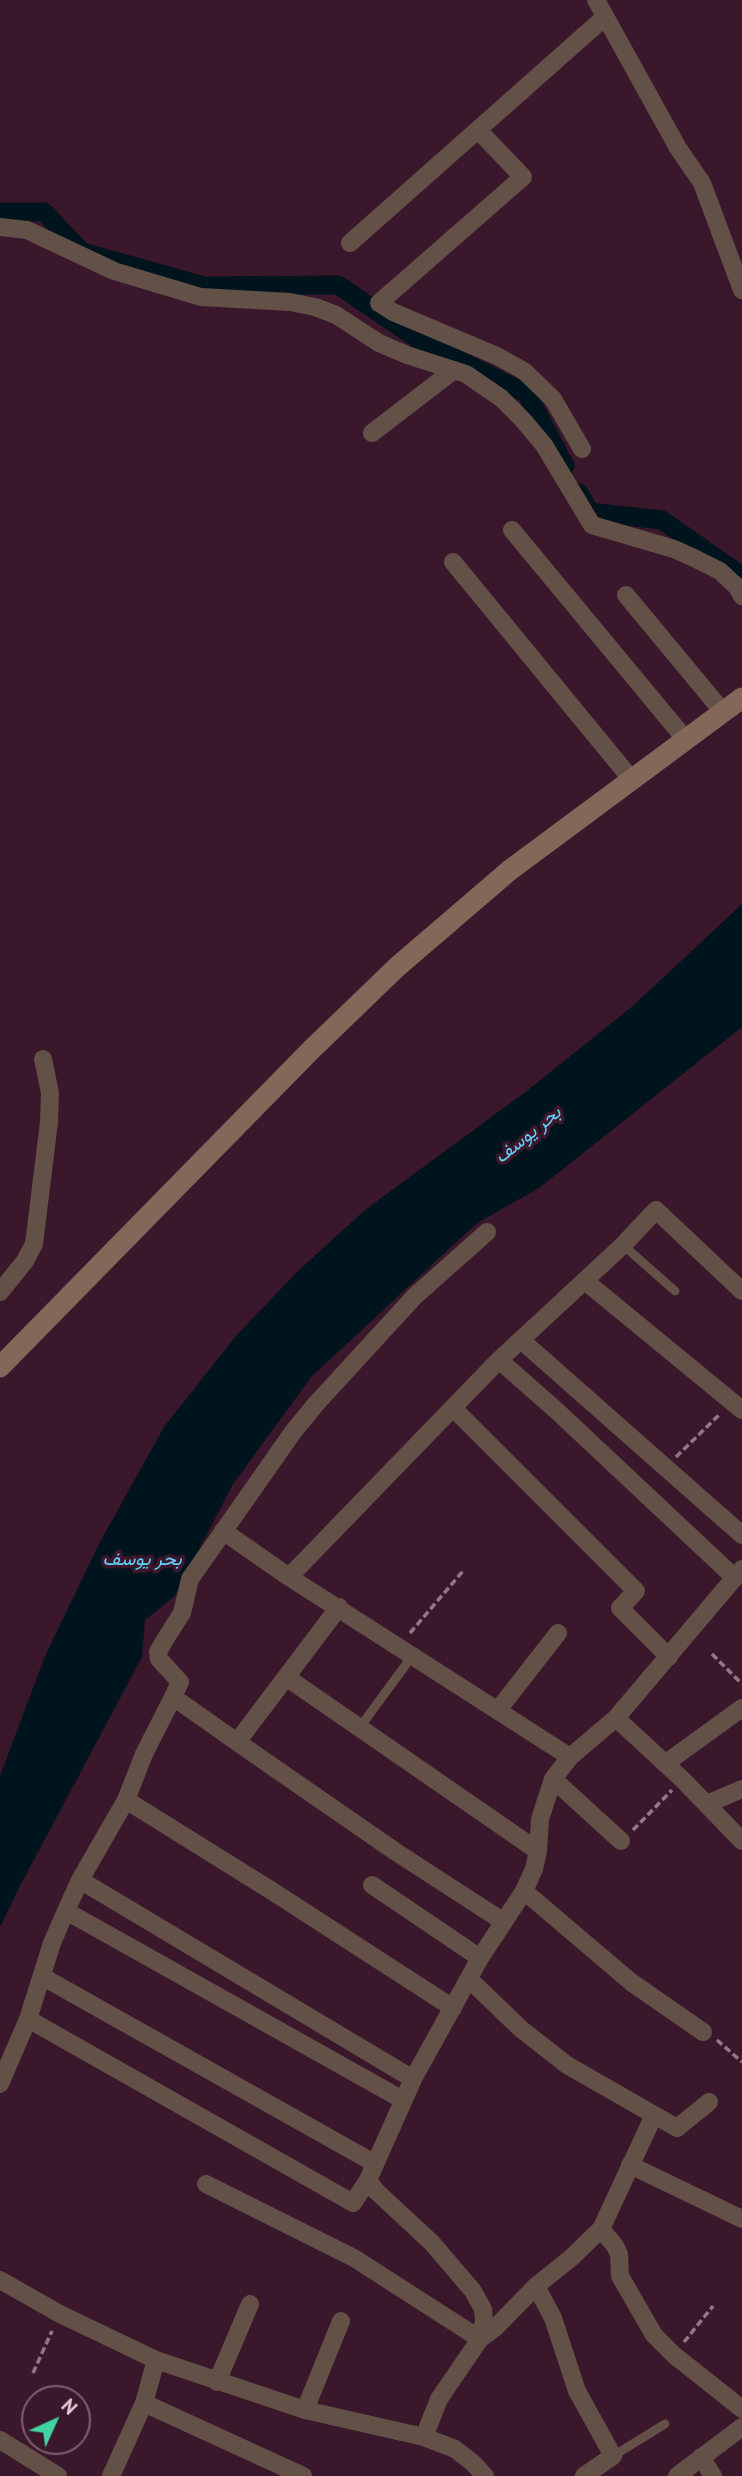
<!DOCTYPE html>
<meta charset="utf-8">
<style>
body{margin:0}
#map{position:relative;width:742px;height:2476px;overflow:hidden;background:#3b172c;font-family:"PT Sans",sans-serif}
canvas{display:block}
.north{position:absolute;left:21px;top:2385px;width:70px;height:70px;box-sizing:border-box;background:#3b172c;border:2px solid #7e5f70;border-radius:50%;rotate:45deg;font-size:19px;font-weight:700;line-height:28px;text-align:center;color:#e3cbd7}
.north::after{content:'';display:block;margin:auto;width:24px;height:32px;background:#3fd4a2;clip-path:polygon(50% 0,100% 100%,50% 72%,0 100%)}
</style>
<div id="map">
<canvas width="742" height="2476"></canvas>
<div class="north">N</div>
</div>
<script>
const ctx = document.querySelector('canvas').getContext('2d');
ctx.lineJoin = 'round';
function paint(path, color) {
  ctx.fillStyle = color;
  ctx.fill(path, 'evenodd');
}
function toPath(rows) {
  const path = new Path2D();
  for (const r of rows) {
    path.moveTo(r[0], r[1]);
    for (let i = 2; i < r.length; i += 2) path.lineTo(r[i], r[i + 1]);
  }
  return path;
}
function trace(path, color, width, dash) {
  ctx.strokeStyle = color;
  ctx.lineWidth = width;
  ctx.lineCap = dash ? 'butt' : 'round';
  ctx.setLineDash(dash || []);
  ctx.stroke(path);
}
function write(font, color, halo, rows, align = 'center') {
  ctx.font = font + ' "PT Sans",Vazirmatn,sans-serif';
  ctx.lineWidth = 7;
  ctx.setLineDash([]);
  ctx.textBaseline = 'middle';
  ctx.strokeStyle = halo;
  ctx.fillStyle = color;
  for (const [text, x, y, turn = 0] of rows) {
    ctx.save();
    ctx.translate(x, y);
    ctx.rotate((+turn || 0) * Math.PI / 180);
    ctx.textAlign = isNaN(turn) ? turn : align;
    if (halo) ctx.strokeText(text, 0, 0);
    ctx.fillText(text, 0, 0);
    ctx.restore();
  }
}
const water = toPath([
 [742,904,742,1027,539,1188,477,1223,312,1376,233,1484,174,1597,145,1620,142,1657,21,1884,0,1927,0,1776,45,1656,100,1542,164,1427,235,1337,297,1272,365,1210,528,1090,634,1005]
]);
const canal = toPath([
 [0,212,44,212,82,252,204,286,338,285,421,341,527,394,565,466],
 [579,493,590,512,662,520,739,574,742,579]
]);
const path = toPath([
 [676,1457,721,1413],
 [410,1633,463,1571],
 [712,1654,742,1684],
 [633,1830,672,1790],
 [717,2040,742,2062],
 [684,2342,713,2306],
 [33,2373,52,2331]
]);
const lane = toPath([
 [623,1245,675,1291],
 [360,1727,413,1655],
 [613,2456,665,2424]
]);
const street = toPath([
 [596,0,678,148,702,183,742,290],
 [478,130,523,177,379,303,393,312,497,356,524,371,553,399,582,449],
 [0,227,27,230,114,271,201,297,290,302,315,307,336,315,379,343,407,355,466,374,501,398,523,420,544,445,592,525,674,549,694,558,720,571,737,587,742,596],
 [350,243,605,17],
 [372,433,454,370],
 [512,530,686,740],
 [453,562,632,780],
 [626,595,723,712],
 [585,1281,742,1410],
 [0,1292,25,1261,34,1244,49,1122,50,1093,43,1059],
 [521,1340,742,1535],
 [499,1360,557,1411,735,1578],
 [453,1408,636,1591,620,1608,669,1657],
 [223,1531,289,1577,570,1757],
 [289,1577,499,1360,623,1245,656,1210,742,1291],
 [339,1607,237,1742,396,1852,504,1922],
 [286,1677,538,1851],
 [498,1710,558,1633],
 [616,1718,683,1780,742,1841],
 [237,1742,173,1697,180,1682,159,1659,158,1652,166,1638,182,1613,190,1579,293,1432,315,1405,415,1296,487,1232],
 [666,1763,742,1708],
 [553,1779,621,1841],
 [126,1800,272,1891,453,2008],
 [707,1804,742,1789],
 [80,1880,413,2079],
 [372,1885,480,1958],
 [524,1891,631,1982,703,2032],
 [66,1911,403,2100],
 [43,1977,374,2163],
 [469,1979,521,2029,567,2065,677,2128,709,2102],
 [28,2019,353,2203,368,2180,413,2079,480,1958,524,1891,534,1869,538,1851,540,1819,553,1779,570,1757,616,1718,742,1569],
 [0,2084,28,2019,52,1943,66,1911,80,1880,126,1800,144,1754,173,1697],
 [630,2165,742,2219],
 [368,2180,375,2190,432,2243,473,2291,483,2309,484,2321,480,2339],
 [206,2184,354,2258,480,2339],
 [601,2229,615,2246,619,2254,620,2276,654,2335,674,2355,742,2409],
 [0,2280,60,2314,156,2360,305,2410,424,2437,455,2449,473,2463,485,2476],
 [536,2286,553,2318,577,2391,613,2456,584,2476],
 [217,2382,250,2304],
 [144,2403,303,2476],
 [305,2410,341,2321],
 [424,2437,439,2399,480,2339,496,2327,536,2286,571,2258,601,2229,654,2115],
 [0,2440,58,2476],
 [701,2457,713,2476],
 [111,2476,144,2403,156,2360],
 [677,2476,742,2427]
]);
const secondary = toPath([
 [0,1367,311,1050,397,967,510,870,742,698]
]);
const waterNames = [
 ["بحر يوسف",528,1135,-39],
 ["بحر يوسف",142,1560]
];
paint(water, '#00141d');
trace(canal, '#00141d', 19);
trace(path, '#947686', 3.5, [7, 3.5]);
trace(lane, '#635047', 9);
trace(street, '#635047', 18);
trace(secondary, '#85675a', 21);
write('italic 19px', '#61d0fb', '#3b172c', waterNames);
</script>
